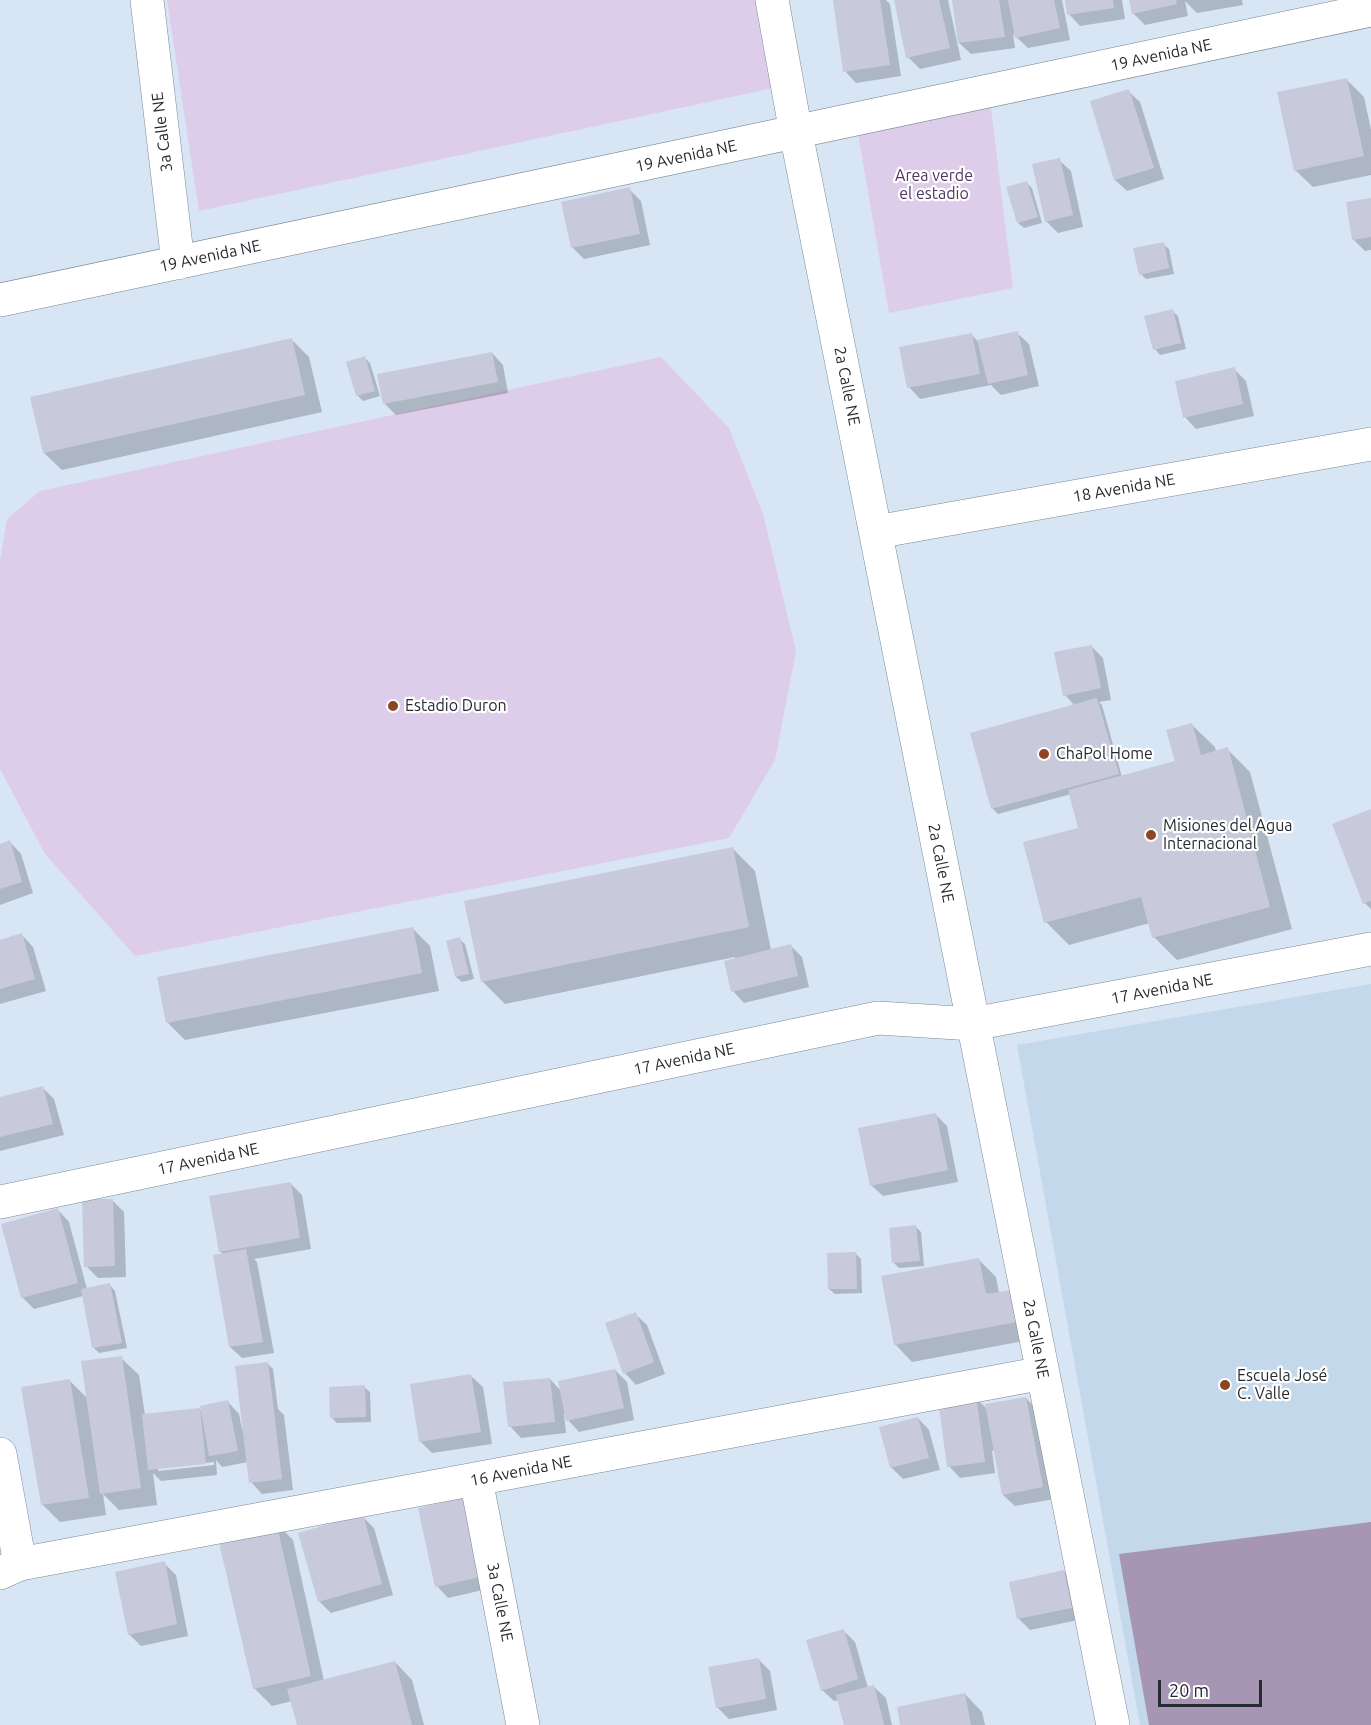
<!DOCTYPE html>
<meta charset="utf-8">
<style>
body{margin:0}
#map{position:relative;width:1371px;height:1725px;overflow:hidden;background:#d7e5f4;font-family:Ubuntu,sans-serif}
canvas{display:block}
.scale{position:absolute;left:1158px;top:1680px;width:104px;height:27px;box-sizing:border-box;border:3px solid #262b31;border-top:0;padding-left:8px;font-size:18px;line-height:21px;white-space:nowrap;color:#262b31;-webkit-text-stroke:4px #fff;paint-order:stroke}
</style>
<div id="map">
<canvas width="1371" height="1725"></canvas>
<div class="scale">20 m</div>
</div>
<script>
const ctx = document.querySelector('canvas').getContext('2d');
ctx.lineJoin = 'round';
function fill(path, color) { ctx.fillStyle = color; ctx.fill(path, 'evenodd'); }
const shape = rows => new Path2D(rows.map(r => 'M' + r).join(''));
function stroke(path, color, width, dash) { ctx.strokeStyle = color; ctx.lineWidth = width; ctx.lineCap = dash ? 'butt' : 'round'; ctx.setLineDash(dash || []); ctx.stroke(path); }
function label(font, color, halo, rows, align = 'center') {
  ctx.font = font + ' Ubuntu,sans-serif'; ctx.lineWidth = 4.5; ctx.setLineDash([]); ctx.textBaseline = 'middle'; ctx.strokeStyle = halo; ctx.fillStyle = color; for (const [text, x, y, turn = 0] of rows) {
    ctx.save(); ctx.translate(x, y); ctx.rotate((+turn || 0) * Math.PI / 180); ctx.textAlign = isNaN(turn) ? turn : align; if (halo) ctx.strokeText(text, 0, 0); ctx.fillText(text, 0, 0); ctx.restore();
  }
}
const built = shape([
 [1371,984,1371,1725,1140,1725,1017,1045]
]);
const green = shape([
 [167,0,763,0,778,87,199,211],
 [990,101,1013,288,889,313,858,134],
 [661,357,729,428,763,514,796,651,775,760,729,838,135,956,45,854,0,769,0,561,7,519,40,491]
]);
const forest = shape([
 [1371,1522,1371,1725,1149,1725,1119,1554]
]);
const shadow = shape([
 [834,0,886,0,890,4,901,76,856,83,845,71],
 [896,0,948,0,961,60,920,69,908,57],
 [953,0,1062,0,1070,40,1028,48,1013,34,1015,48,971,54,958,42],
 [1067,0,1122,0,1125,19,1080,26,1069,14],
 [1130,0,1242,0,1243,5,1197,13,1185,1,1188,16,1145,25,1133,13],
 [1347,80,1364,97,1371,130,1371,175,1313,187,1295,170],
 [1128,91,1140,102,1164,179,1127,191,1115,180],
 [1059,160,1071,171,1083,227,1058,233,1046,221],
 [1027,183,1032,188,1042,223,1024,228,1018,223],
 [629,189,641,201,650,245,584,259,572,247],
 [1371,199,1371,250,1365,251,1354,240],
 [1163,244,1169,249,1174,274,1146,279,1141,274],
 [1172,311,1178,316,1186,349,1160,355,1155,349],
 [1017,333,1029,344,1039,386,1001,395,991,385,920,399,909,387,971,334,978,342],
 [292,340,309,357,322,412,62,470,44,453],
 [492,353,503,365,508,393,396,415,384,403],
 [365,358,370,363,380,396,363,401,358,396,348,363],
 [1234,369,1246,381,1254,416,1196,429,1185,417],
 [1091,646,1103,658,1111,700,1099,702,1102,705,1122,777,1176,762,1192,725,1215,747,1216,752,1227,749,1250,772,1292,929,1177,960,1154,937,1150,923,1069,945,1046,922,1080,829,1071,794,998,814,992,808,1075,706,1065,695],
 [1371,811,1371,909,1365,903],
 [10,842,21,854,33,893,0,905,0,846],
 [732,848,755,871,771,950,790,945,802,957,809,987,744,1003,733,991,735,957,505,1004,482,981],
 [413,929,430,946,439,991,185,1040,167,1022],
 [22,935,33,947,46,991,0,1004,0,941],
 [459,939,465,944,474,979,462,982,456,977],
 [43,1088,54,1099,64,1135,0,1151,0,1098],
 [935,1114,947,1126,958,1182,883,1196,871,1185],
 [290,1183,302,1195,311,1249,254,1259,257,1262,274,1353,242,1358,230,1347,224,1255,220,1251],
 [112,1200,124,1212,126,1277,98,1278,86,1266],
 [58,1210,69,1222,87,1289,110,1285,115,1291,127,1348,99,1353,94,1348,83,1296,34,1309,22,1297],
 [915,1226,921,1232,924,1266,899,1268,894,1263],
 [856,1254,861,1259,862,1293,835,1294,829,1289],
 [979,1260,996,1277,999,1293,1034,1339,912,1362,895,1344],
 [635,1314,647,1325,665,1374,636,1385,625,1373],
 [121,1358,139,1375,145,1415,202,1410,228,1402,239,1414,242,1429,244,1428,267,1363,273,1369,278,1409,284,1415,293,1490,262,1494,251,1482,248,1462,222,1467,216,1460,217,1475,161,1481,153,1473,157,1505,119,1510,103,1494,106,1515,60,1522,42,1504,69,1380,88,1399],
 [214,1462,214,1465,158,1471,158,1468],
 [615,1370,627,1382,634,1420,579,1432,568,1420,566,1413,564,1413,566,1433,521,1438,510,1426,550,1379,561,1391],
 [471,1376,483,1387,492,1444,432,1453,420,1441],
 [364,1387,370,1392,371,1422,337,1423,332,1418],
 [975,1397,987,1409,1026,1398,1037,1410,1054,1499,1015,1506,1003,1495,995,1450,992,1451,995,1473,960,1478,949,1466],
 [918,1418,929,1430,940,1470,903,1479,891,1467],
 [467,1499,496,1587,448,1598,437,1586],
 [362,1516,374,1528,393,1595,331,1613,319,1601],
 [275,1522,293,1540,324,1681,395,1662,412,1680,424,1725,298,1725,292,1701,272,1706,254,1688],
 [164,1563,176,1575,188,1636,141,1646,129,1634],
 [1064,1571,1075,1583,1083,1619,1030,1630,1018,1618],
 [843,1630,855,1642,868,1688,874,1687,886,1698,892,1725,846,1725,839,1700,834,1701,822,1690],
 [758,1659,770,1671,777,1710,729,1719,717,1707],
 [965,1694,982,1712,985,1725,902,1725]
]);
const building = shape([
 [833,0,880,0,890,65,843,72],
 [894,0,939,0,950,48,906,58],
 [952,0,999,0,1005,37,958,43],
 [1008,0,1054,0,1060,28,1015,38],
 [1065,0,1113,0,1114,8,1067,15],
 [1129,0,1176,0,1177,4,1132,14],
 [1347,78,1364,156,1294,171,1277,92],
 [1129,89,1154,168,1114,180,1090,101],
 [1060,158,1073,215,1045,222,1032,164],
 [1027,181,1038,217,1017,223,1006,187],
 [630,187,640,234,571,248,561,202],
 [1371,198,1371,237,1352,240,1346,202],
 [1164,242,1169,268,1139,275,1133,248],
 [1173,309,1181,343,1153,350,1144,316],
 [1018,331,1028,375,988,384,977,340],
 [972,333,980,374,907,388,899,347],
 [292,338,305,395,43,453,30,397],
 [492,352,498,382,383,404,377,374],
 [365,356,375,391,356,396,346,362],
 [1235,367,1243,404,1183,418,1175,381],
 [1092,645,1101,688,1063,696,1054,652],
 [1097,698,1119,774,991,809,970,733],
 [1192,723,1201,755,1228,747,1270,907,1152,938,1141,897,1044,923,1023,842,1078,828,1068,790,1175,761,1166,730],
 [1371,809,1371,901,1363,904,1332,824],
 [10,840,22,882,0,889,0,844],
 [733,847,749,927,481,982,464,901],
 [413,927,422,973,166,1023,157,977],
 [22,933,35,979,0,989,0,940],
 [460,937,469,974,455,977,446,941],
 [791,944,798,976,731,992,724,961],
 [43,1086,53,1124,0,1137,0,1097],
 [936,1113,948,1170,870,1186,858,1128],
 [291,1182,300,1238,219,1252,209,1196],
 [82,1199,113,1199,115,1266,84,1267],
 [58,1208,78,1283,21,1298,1,1224],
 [916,1225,920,1261,892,1263,889,1228],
 [246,1249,263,1342,229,1347,213,1255],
 [856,1252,857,1289,828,1289,827,1253],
 [979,1258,986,1294,1011,1290,1017,1322,894,1345,881,1276],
 [110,1283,122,1343,92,1348,81,1289],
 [636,1312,654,1362,623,1374,605,1323],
 [122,1356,141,1488,100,1494,81,1361],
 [268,1362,282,1479,249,1483,235,1366],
 [615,1369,624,1408,566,1421,558,1381],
 [471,1374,481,1432,419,1442,410,1384],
 [550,1378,555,1422,508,1427,503,1382],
 [70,1379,89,1498,41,1505,21,1387],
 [365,1385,366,1417,330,1418,329,1387],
 [976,1395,985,1462,947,1467,938,1400],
 [1026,1397,1043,1487,1002,1495,985,1404],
 [228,1400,238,1451,209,1456,200,1406],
 [200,1408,206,1464,148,1470,142,1414],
 [918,1417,929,1458,890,1468,879,1427],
 [467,1497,485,1576,435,1587,418,1508],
 [363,1514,382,1584,318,1602,298,1533],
 [276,1521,311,1676,253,1689,217,1534],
 [165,1561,177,1624,128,1635,115,1572],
 [1064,1570,1072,1608,1017,1619,1009,1582],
 [844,1629,858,1679,821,1691,806,1640],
 [759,1658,766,1699,716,1708,708,1667],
 [395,1661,412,1725,297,1725,287,1689],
 [874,1685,884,1725,844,1725,836,1695],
 [965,1693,971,1725,900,1725,897,1707]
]);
const minor = shape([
 [147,0,178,263],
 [772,0,796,133,1113,1725],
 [0,300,1371,10],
 [876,532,1371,444],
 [0,1202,878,1018,973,1024,1371,949],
 [0,1454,20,1564],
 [476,1479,523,1725],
 [0,1573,20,1564,1043,1373]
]);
const markers = [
 [393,706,6,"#8d4526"],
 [1044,754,6,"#8d4526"],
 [1151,835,6,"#8d4526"],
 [1225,1385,6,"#8d4526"]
];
const streetNames = [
 ["19 Avenida NE",1161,55,-12],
 ["3a Calle NE",162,132,-97],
 ["19 Avenida NE",686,156,-12],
 ["19 Avenida NE",210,256,-12],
 ["2a Calle NE",847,386,79],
 ["18 Avenida NE",1124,488,-10],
 ["2a Calle NE",941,863,79],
 ["17 Avenida NE",1162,989,-11],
 ["17 Avenida NE",684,1059,-12],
 ["17 Avenida NE",208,1159,-12],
 ["2a Calle NE",1036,1339,79],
 ["16 Avenida NE",521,1471,-11],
 ["3a Calle NE",500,1602,79]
];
const parkNames = [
 ["Area verde",934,176],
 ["el estadio",934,194]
];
const poiNames = [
 ["Estadio Duron",405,706],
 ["ChaPol Home",1056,754],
 ["Misiones del Agua",1163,826],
 ["Internacional",1163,844],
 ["Escuela José",1237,1376],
 ["C. Valle",1237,1394]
];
fill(built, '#c4d8eb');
fill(green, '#decdea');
fill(forest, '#a795b4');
fill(shadow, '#0003');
fill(building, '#c8cadc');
stroke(minor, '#7c8996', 34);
stroke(minor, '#fff', 33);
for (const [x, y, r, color] of markers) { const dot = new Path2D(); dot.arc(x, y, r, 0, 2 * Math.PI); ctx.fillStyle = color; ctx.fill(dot); stroke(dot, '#fff', 2); }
label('16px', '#262b31', '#fff', streetNames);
label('16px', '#513762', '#fff', parkNames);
label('16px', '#262b31', '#fff', poiNames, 'left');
</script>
